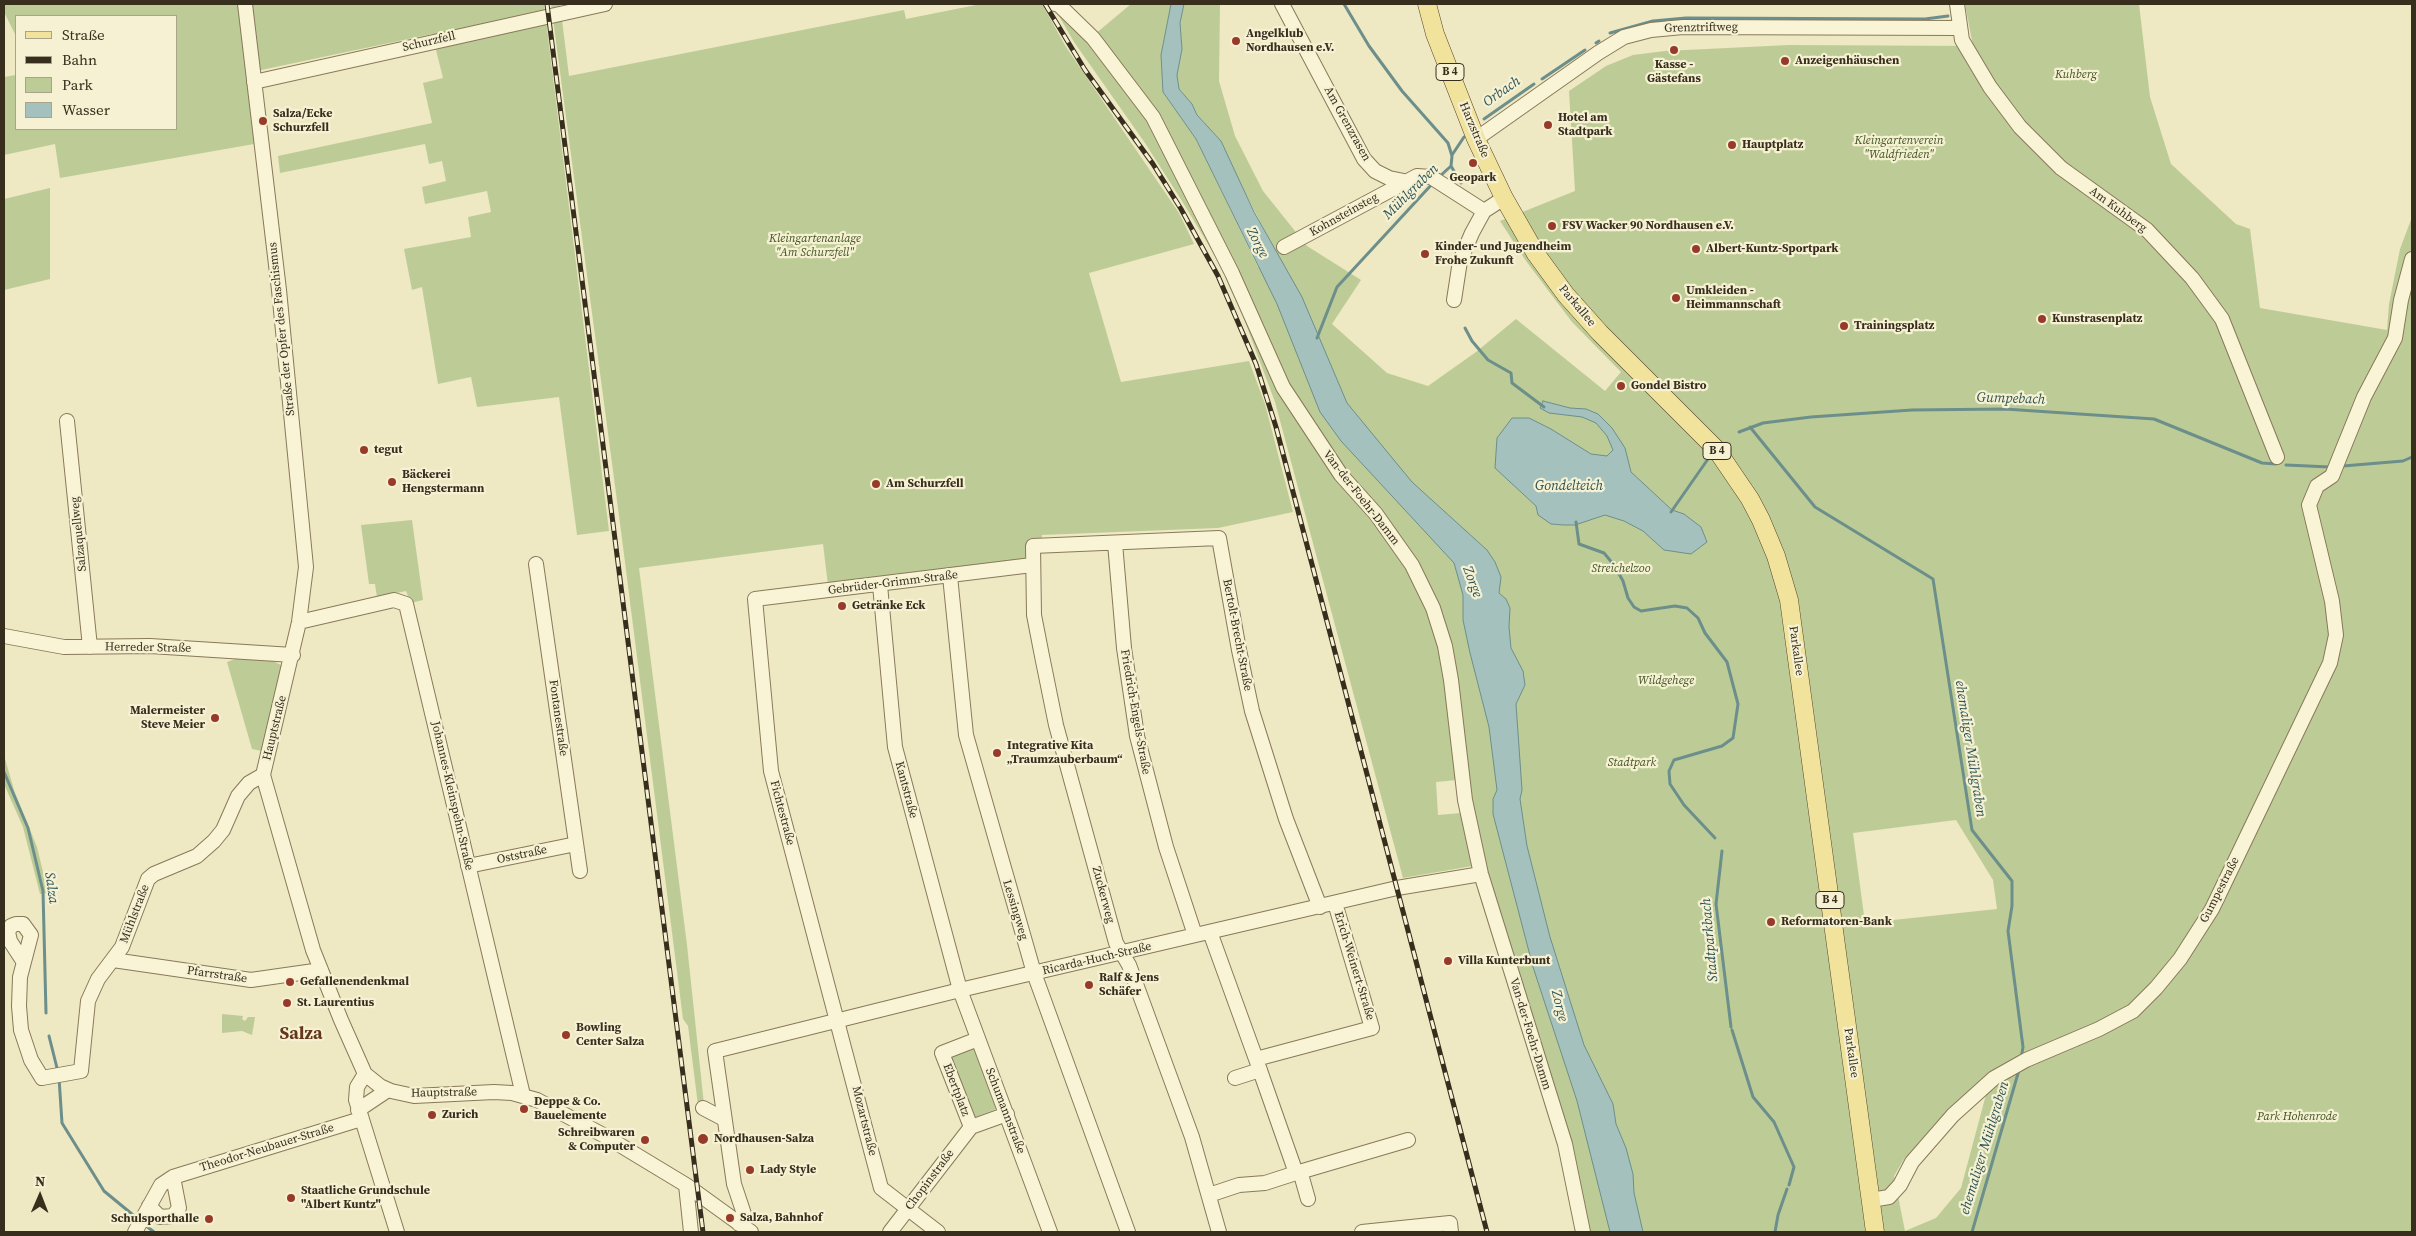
<!DOCTYPE html>
<meta charset="utf-8">
<style>
body{margin:0}
#map{position:relative;width:2416px;height:1236px;overflow:hidden;background:#eee8c3;font-family:"Source Serif 4",serif}
canvas{display:block}
.frame{position:absolute;inset:0;border:5px solid #382e1e;pointer-events:none}
.legend{position:absolute;left:15px;top:15px;width:162px;height:115px;box-sizing:border-box;background:#f5f1d2;border:1px solid #a9a38a;margin:0;padding:6px 9px;list-style:none;font-size:15px;color:#382e1e}
.legend li{display:flex;align-items:center;gap:10px;height:25px}
.legend b{width:25px;border:1px solid #a9a38a}
.north{position:absolute;left:15px;top:1171px;width:50px;height:50px;-webkit-text-stroke:4px #f5f1d2;paint-order:stroke;rotate:1deg;font-size:14px;font-weight:700;line-height:20px;text-align:center;color:#382e1e}
.north::after{content:'';display:block;margin:auto;width:18px;height:22px;background:#382e1e;clip-path:polygon(50% 0,100% 100%,50% 72%,0 100%)}
</style>
<div id="map">
<canvas width="2416" height="1236"></canvas>
<div class="frame"></div>
<ul class="legend">
<li><b style="height:6px;background:#f1e39b"></b>Straße</li>
<li><b style="height:6px;background:#382e1e"></b>Bahn</li>
<li><b style="height:14px;background:#bdcc97"></b>Park</li>
<li><b style="height:14px;background:#a5c1bd"></b>Wasser</li>
</ul>
<div class="north">N</div>
</div>
<script>
const ctx = document.querySelector('canvas').getContext('2d');
ctx.lineJoin = 'round';
function fill(path, color) { ctx.fillStyle = color; ctx.fill(path, 'evenodd'); }
const shape = rows => new Path2D(rows.map(r => 'M' + r).join(''));
function stroke(path, color, width, dash) { ctx.strokeStyle = color; ctx.lineWidth = width; ctx.lineCap = dash ? 'butt' : 'round'; ctx.setLineDash(dash || []); ctx.stroke(path); }
function label(font, color, halo, rows, align = 'center') {
  ctx.font = font + ' "Source Serif 4",serif'; ctx.lineWidth = 4.5; ctx.setLineDash([]); ctx.textBaseline = 'middle'; ctx.strokeStyle = halo; ctx.fillStyle = color; for (const [text, x, y, turn = 0] of rows) {
    ctx.save(); ctx.translate(x, y); ctx.rotate((+turn || 0) * Math.PI / 180); ctx.textAlign = isNaN(turn) ? turn : align; if (halo) ctx.strokeText(text, 0, 0); ctx.fillText(text, 0, 0); ctx.restore();
  }
}
const green = shape([
 [4,4,544,4,609,531,577,535,559,397,477,407,471,377,438,384,422,287,412,290,404,249,471,237,468,217,491,212,487,191,425,204,422,187,446,181,442,161,429,164,425,144,280,173,278,156,432,123,423,83,443,78,432,34,247,73,254,144,60,178,55,144,4,155,4,77,16,75,16,129,176,129,176,16,16,16,16,36,4,12],
 [551,4,560,4,569,76,904,10,906,19,981,4,1042,4,1066,47,1179,213,1194,244,1089,273,1121,382,1249,361,1265,404,1293,512,1218,528,1042,535,1041,556,828,585,823,544,639,568,687,945,705,1114,699,1113,688,1026,683,1019,621,531],
 [1052,4,1069,4,1094,35,1131,4,1171,4,1161,55,1163,92,1196,139,1258,267,1279,258,1231,166,1221,141,1197,115,1192,104,1179,89,1177,75,1182,49,1180,23,1184,4,1220,4,1219,81,1235,136,1263,191,1307,246,1361,280,1332,324,1387,373,1428,386,1476,352,1516,319,1605,391,1621,372,1572,322,1526,261,1500,221,1575,191,1569,91,1606,66,1633,55,1665,51,1789,45,1973,46,1965,4,2139,4,2150,97,2171,164,2236,224,2250,229,2260,308,2387,330,2389,304,2400,249,2412,217,2412,1232,1590,1232,1571,1139,1484,864,1403,878,1275,402,1229,279,1182,201,1145,143,1074,42],
 [1457,780,1461,813,1438,815,1436,782],
 [1956,820,1993,880,1997,909,1865,923,1853,833],
 [1991,1076,1961,1188,1936,1218,1905,1231,1894,1176,1904,1159,1947,1111],
 [50,188,50,279,4,290,4,199],
 [412,520,423,600,411,603,406,591,377,597,375,584,369,584,361,525],
 [238,658,271,660,283,666,262,751,252,749,227,662],
 [4,755,14,790,37,847,48,893,40,894,23,827,4,784],
 [222,1014,243,1016,242,1019,245,1021,248,1017,255,1017,252,1035,242,1031,222,1033],
 [973,1046,996,1109,973,1118,949,1056]
]);
const water = shape([
 [1171,4,1184,4,1180,23,1182,49,1177,75,1179,89,1192,104,1197,115,1221,141,1254,212,1302,297,1347,403,1412,482,1487,550,1495,562,1501,577,1499,593,1506,599,1510,608,1509,627,1511,648,1523,671,1525,685,1516,704,1522,790,1520,799,1527,846,1550,937,1584,1045,1613,1104,1616,1124,1626,1148,1633,1174,1634,1193,1643,1232,1610,1232,1577,1101,1533,967,1493,814,1493,799,1497,790,1489,727,1470,653,1463,620,1463,595,1454,563,1341,441,1320,412,1277,304,1196,139,1163,92,1161,55,1171,4],
 [1543,401,1570,408,1586,409,1598,414,1612,428,1625,448,1631,472,1672,510,1684,514,1701,527,1707,542,1691,554,1664,550,1643,531,1624,521,1605,515,1575,525,1564,525,1551,524,1538,515,1536,506,1495,468,1497,438,1512,418,1529,418,1551,429,1591,454,1607,456,1613,450,1607,436,1596,423,1582,417,1549,413,1540,408,1543,401]
]);
const stream = shape([
 [1344,4,1369,46,1402,91,1448,143,1452,156,1451,166,1439,177],
 [1610,33,1653,21,1686,18,1925,19,1948,16],
 [1596,43,1599,41],
 [1542,79,1585,50],
 [1484,119,1534,84],
 [1452,155,1464,137],
 [1451,166,1461,183],
 [1465,328,1472,341,1488,360,1511,373,1512,383,1544,407],
 [1317,338,1337,287,1433,183],
 [1750,427,1815,507,1933,579,1972,830,2012,881,2012,906,2008,931,2023,1047,2021,1059],
 [1739,432,1763,423,1811,417,1912,410,2005,409,2154,419,2262,463,2276,464],
 [2286,465,2330,467],
 [2343,466,2403,461,2412,457],
 [1671,512,1708,459],
 [1576,522,1579,544,1604,553,1614,565,1623,581,1628,598,1634,607,1641,611,1675,606,1687,608,1698,618,1705,633,1727,662,1738,704,1733,738,1722,746,1674,760,1669,771,1670,784,1684,805,1715,838],
 [4,772,28,828,43,891,46,1013],
 [1722,851,1716,904,1731,1027],
 [1732,1030,1753,1097,1774,1122,1794,1167,1789,1185],
 [49,1036,58,1072],
 [59,1078,62,1123,104,1191,138,1219],
 [145,1225,154,1232],
 [1775,1232,1778,1215,1787,1189],
 [1972,1232,2019,1070]
]);
const minor = shape([
 [245,4,279,290,306,567,299,622,263,775,313,950,341,1020,365,1074,380,1086,391,1091,414,1096,494,1092,512,1093,537,1100,605,1136,686,1185,751,1232],
 [1055,4,1059,5,1093,38,1153,117,1232,273,1283,387,1341,475,1376,514,1412,565,1433,608,1445,646,1451,680,1465,800,1481,874,1565,1144,1583,1232],
 [1282,4,1364,159,1375,171,1389,178,1404,181],
 [1957,4,1962,40,1990,87,2020,127,2061,168,2147,230,2192,278,2222,319,2277,457],
 [254,82,605,4],
 [1476,139,1598,53,1624,37,1651,30,1683,27,1959,28],
 [1284,247,1417,176,1431,177,1484,211],
 [1454,300,1460,261,1472,233,1484,211,1504,198],
 [67,421,90,647],
 [1115,543,1124,648,1137,736,1166,847,1195,935],
 [536,564,580,871],
 [950,576,966,735,1034,973,1128,1232],
 [880,585,895,747,960,990,1050,1232],
 [299,622,394,600,406,604,523,1095],
 [4,636,64,647,150,646,293,655],
 [468,866,576,844],
 [1210,932,1256,1059,1372,1028,1335,903],
 [113,960,251,980,321,970],
 [23,961,10,941,8,932,11,926,16,924,23,924,31,935,20,977,19,1006,21,1030,31,1060,42,1078,81,1071,88,1001,98,979,122,947,148,879,154,874,197,856,214,841,223,830,238,796,249,783,263,775],
 [978,1039,942,1053,971,1127,1007,1114],
 [1256,1059,1296,1173,1408,1140],
 [365,1074,357,1087,356,1100,397,1232],
 [1235,1078,1260,1070],
 [703,1108,724,1119],
 [358,1110,388,1090],
 [1300,1171,1308,1199],
 [686,1185,691,1232],
 [1209,1195,1239,1185,1265,1183,1296,1173],
 [1871,1200,1889,1197,1900,1185,1912,1162,1953,1115,1994,1078,2026,1060,2099,1029,2133,1011,2156,988,2180,959,2212,909,2330,663,2336,635,2332,601,2309,505,2317,486,2332,476,2364,397,2395,338,2401,300,2412,259],
 [149,1206,160,1217,173,1216,179,1208,173,1177],
 [739,1224,744,1214,734,1184,715,1051,960,990,1397,888,1481,874],
 [135,1232,161,1185,173,1177,361,1119],
 [890,1232,971,1127],
 [938,1232,881,1188,771,771,755,599,1032,565],
 [1219,1232,1192,1137,1129,965,1116,943,1056,725,1042,656,1034,615,1033,546,1219,538,1239,650,1252,711,1286,819,1320,907],
 [1362,1232,1450,1223,1451,1232]
]);
const major = shape([
 [1427,4,1435,34,1476,139,1504,198,1536,254,1566,295,1600,333,1716,449,1750,499,1761,520,1776,556,1789,600,1875,1232]
]);
const rail = shape([
 [547,4,703,1232],
 [1045,4,1085,70,1153,164,1181,209,1218,276,1256,364,1276,427,1487,1232]
]);
const markers = [
 [1236,41,5,"#973a2a"],
 [1674,50,5,"#973a2a"],
 [1785,61,5,"#973a2a"],
 [263,121,5,"#973a2a"],
 [1548,125,5,"#973a2a"],
 [1732,145,5,"#973a2a"],
 [1473,163,5,"#973a2a"],
 [1552,226,5,"#973a2a"],
 [1696,249,5,"#973a2a"],
 [1425,254,5,"#973a2a"],
 [1676,298,5,"#973a2a"],
 [2042,319,5,"#973a2a"],
 [1844,326,5,"#973a2a"],
 [1621,386,5,"#973a2a"],
 [364,450,5,"#973a2a"],
 [392,482,5,"#973a2a"],
 [876,484,5,"#973a2a"],
 [842,606,5,"#973a2a"],
 [215,718,5,"#973a2a"],
 [997,753,5,"#973a2a"],
 [1771,922,5,"#973a2a"],
 [1448,961,5,"#973a2a"],
 [290,982,5,"#973a2a"],
 [1089,985,5,"#973a2a"],
 [287,1003,5,"#973a2a"],
 [566,1035,5,"#973a2a"],
 [524,1109,5,"#973a2a"],
 [432,1115,5,"#973a2a"],
 [703,1139,6,"#973a2a"],
 [645,1140,5,"#973a2a"],
 [750,1170,5,"#973a2a"],
 [291,1198,5,"#973a2a"],
 [730,1218,5,"#973a2a"],
 [209,1219,5,"#973a2a"]
];
const shields = [
 [1450,72,28],
 [1717,451,28],
 [1830,900,28]
];
const shieldNames = [
 ["B 4",1450,72],
 ["B 4",1717,451],
 ["B 4",1830,900]
];
const streetNames = [
 ["Grenztriftweg",1701,28,-1],
 ["Schurzfell",429,42,-13],
 ["Am Grenzrasen",1347,124,61],
 ["Harzstraße",1474,130,67],
 ["Am Kuhberg",2118,210,36],
 ["Kohnsteinsteg",1344,215,-29],
 ["Parkallee",1577,306,50],
 ["Straße der Opfer des Faschismus",282,329,-96],
 ["Van-der-Foehr-Damm",1361,498,52],
 ["Salzaquellweg",79,534,-96],
 ["Gebrüder-Grimm-Straße",893,583,-7],
 ["Bertolt-Brecht-Straße",1237,635,79],
 ["Herreder Straße",148,648,1],
 ["Parkallee",1796,651,82],
 ["Friedrich-Engels-Straße",1135,712,80],
 ["Fontanestraße",558,718,82],
 ["Hauptstraße",275,728,-76],
 ["Kantstraße",906,790,75],
 ["Johannes-Kleinspehn-Straße",452,796,77],
 ["Fichtestraße",782,813,75],
 ["Oststraße",522,855,-12],
 ["Gumpestraße",2220,890,-63],
 ["Zuckerweg",1103,895,75],
 ["Lessingweg",1015,910,73],
 ["Mühlstraße",135,914,-69],
 ["Ricarda-Huch-Straße",1097,959,-13],
 ["Erich-Weinert-Straße",1354,966,73],
 ["Pfarrstraße",217,975,8],
 ["Van-der-Foehr-Damm",1530,1034,73],
 ["Parkallee",1851,1053,82],
 ["Ebertplatz",956,1090,69],
 ["Hauptstraße",444,1093,-1],
 ["Schumannstraße",1005,1111,69],
 ["Mozartstraße",864,1121,76],
 ["Theodor-Neubauer-Straße",267,1148,-17],
 ["Chopinstraße",930,1180,-53]
];
const poiNames = [
 ["Angelklub",1246,34],
 ["Nordhausen e.V.",1246,48],
 ["Anzeigenhäuschen",1795,61],
 ["Kasse -",1674,65,"center"],
 ["Gästefans",1674,79,"center"],
 ["Salza/Ecke",273,114],
 ["Schurzfell",273,128],
 ["Hotel am",1558,118],
 ["Stadtpark",1558,132],
 ["Hauptplatz",1742,145],
 ["Geopark",1473,178,"center"],
 ["FSV Wacker 90 Nordhausen e.V.",1562,226],
 ["Kinder- und Jugendheim",1435,247],
 ["Frohe Zukunft",1435,261],
 ["Albert-Kuntz-Sportpark",1706,249],
 ["Umkleiden -",1686,291],
 ["Heimmannschaft",1686,305],
 ["Kunstrasenplatz",2052,319],
 ["Trainingsplatz",1854,326],
 ["Gondel Bistro",1631,386],
 ["tegut",374,450],
 ["Bäckerei",402,475],
 ["Hengstermann",402,489],
 ["Am Schurzfell",886,484],
 ["Getränke Eck",852,606],
 ["Malermeister",205,711,"right"],
 ["Steve Meier",205,725,"right"],
 ["Integrative Kita",1007,746],
 ["„Traumzauberbaum“",1007,760],
 ["Reformatoren-Bank",1781,922],
 ["Villa Kunterbunt",1458,961],
 ["Ralf & Jens",1099,978],
 ["Schäfer",1099,992],
 ["Gefallenendenkmal",300,982],
 ["St. Laurentius",297,1003],
 ["Bowling",576,1028],
 ["Center Salza",576,1042],
 ["Deppe & Co.",534,1102],
 ["Bauelemente",534,1116],
 ["Zurich",442,1115],
 ["Schreibwaren",635,1133,"right"],
 ["& Computer",635,1147,"right"],
 ["Nordhausen-Salza",714,1139],
 ["Lady Style",760,1170],
 ["Staatliche Grundschule",301,1191],
 ["\"Albert Kuntz\"",301,1205],
 ["Salza, Bahnhof",740,1218],
 ["Schulsporthalle",199,1219,"right"]
];
const parkNames = [
 ["Kuhberg",2076,75],
 ["Kleingartenverein",1899,141],
 ["\"Waldfrieden\"",1899,155],
 ["Kleingartenanlage",815,239],
 ["\"Am Schurzfell\"",815,253],
 ["Streichelzoo",1621,569],
 ["Wildgehege",1666,681],
 ["Stadtpark",1632,763],
 ["Park Hohenrode",2297,1117]
];
const waterNames = [
 ["Orbach",1502,92,-35],
 ["Mühlgraben",1411,192,-45],
 ["Zorge",1257,243,63],
 ["Gumpebach",2011,399,2],
 ["Gondelteich",1569,486],
 ["Zorge",1472,582,69],
 ["ehemaliger Mühlgraben",1970,749,81],
 ["Salza",51,888,82],
 ["Stadtparkbach",1710,940,-95],
 ["Zorge",1559,1006,76],
 ["ehemaliger Mühlgraben",1985,1148,-73]
];
const districtNames = [
 ["Salza",301,1034]
];
fill(green, '#bdcc97');
fill(water, '#a5c1bd');
stroke(water, '#6c8f8b', 1);
stroke(stream, '#6c8f8b', 3);
stroke(minor, '#88795a', 16);
stroke(major, '#56472e', 19);
stroke(minor, '#f9f4d6', 14);
stroke(major, '#f1e39b', 18);
stroke(rail, '#382e1e', 5);
stroke(rail, '#f5f1d2', 3, [9]);
for (const [x, y, r, color] of markers) { const dot = new Path2D(); dot.arc(x, y, r, 0, 2 * Math.PI); ctx.fillStyle = color; ctx.fill(dot); stroke(dot, '#f5f1d2', 2); }
for (const [x, y, w] of shields) { const box = new Path2D(); box.roundRect(x - w / 2, y - 8.5, w, 17, 4); ctx.fillStyle = '#f5f1d2'; ctx.fill(box); stroke(box, '#382e1e', 1); }
label('bold 11px', '#382e1e', null, shieldNames);
label('12px', '#382e1e', '#f5f1d2', streetNames);
label('bold 12px', '#382e1e', '#f5f1d2', poiNames, 'left');
label('italic 12px', '#415424', '#f5f1d2', parkNames);
label('italic 14px', '#2d5457', '#f5f1d2', waterNames);
label('bold 18px', '#64371d', '#f5f1d2', districtNames);
</script>
